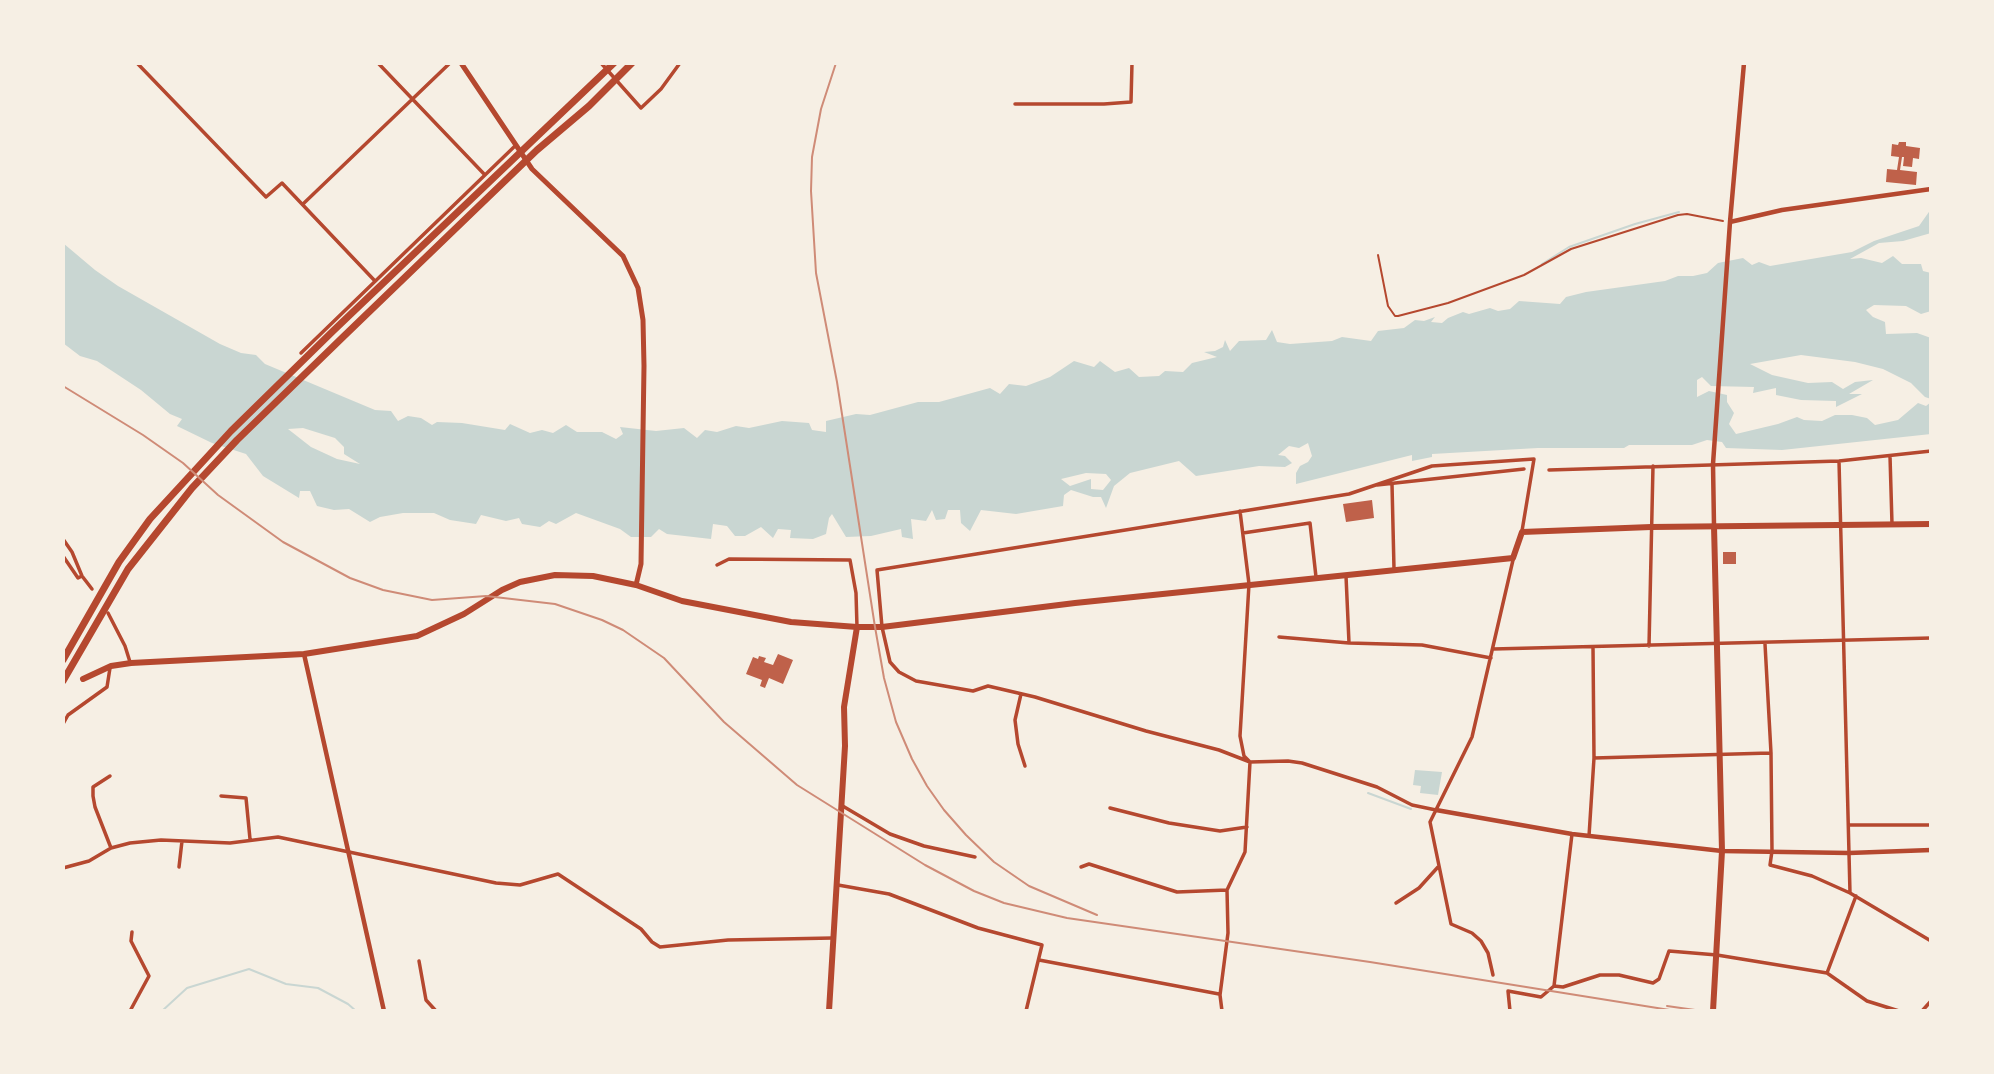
<!DOCTYPE html>
<style>
body{margin:0}
#map{position:relative;width:1994px;height:1074px;overflow:hidden;background:#f6efe4;font-family:Roboto,sans-serif}
canvas{display:block}
.frame{position:absolute;inset:0;border:65px solid #f6efe4;pointer-events:none}
</style>
<div id="map">
<canvas width="1994" height="1074"></canvas>
<div class="frame"></div>
</div>
<script>
const ctx = document.querySelector('canvas').getContext('2d');
ctx.lineJoin = 'round';
function fill(path, color) { ctx.fillStyle = color; ctx.fill(path, 'evenodd'); }
const shape = rows => new Path2D(rows.map(r => 'M' + r).join(''));
function stroke(path, color, width, dash) { ctx.strokeStyle = color; ctx.lineWidth = width; ctx.lineCap = dash ? 'butt' : 'round'; ctx.setLineDash(dash || []); ctx.stroke(path); }
const water = shape([
 [1931,209,1931,233,1903,241,1879,243,1850,259,1861,258,1882,263,1893,256,1902,264,1921,264,1923,271,1931,273,1931,311,1921,314,1906,306,1874,305,1866,310,1873,317,1885,322,1886,334,1917,333,1931,338,1931,399,1925,397,1911,383,1883,369,1855,362,1801,355,1750,364,1772,375,1808,383,1832,382,1843,389,1855,382,1873,380,1849,394,1862,394,1836,407,1836,401,1801,400,1776,395,1776,388,1753,393,1754,387,1711,386,1702,377,1697,380,1697,397,1709,391,1727,395,1727,402,1734,413,1729,424,1736,434,1778,424,1797,417,1804,420,1822,421,1835,415,1852,415,1867,418,1875,425,1898,420,1918,403,1926,406,1931,402,1931,434,1782,450,1726,448,1722,442,1707,440,1692,445,1629,445,1624,448,1538,448,1432,454,1432,457,1412,461,1412,455,1296,484,1296,473,1300,466,1308,462,1312,456,1308,443,1299,448,1289,446,1278,455,1285,456,1292,463,1285,467,1259,466,1196,476,1179,461,1130,473,1114,486,1106,508,1101,497,1093,497,1071,490,1064,495,1063,506,1016,514,981,510,970,531,961,523,960,510,948,510,945,519,936,520,932,510,926,521,911,519,913,539,902,537,901,529,871,536,846,537,832,514,829,518,826,534,813,539,790,538,791,530,778,529,773,538,761,527,745,536,735,536,727,526,713,524,711,539,667,534,659,529,651,537,631,537,620,529,576,513,556,524,549,521,540,527,522,524,519,518,506,521,481,515,476,524,450,520,434,513,403,513,380,517,370,522,349,509,334,510,317,506,310,491,300,491,299,498,263,476,246,454,212,443,177,426,182,419,170,414,141,390,97,361,80,356,63,343,63,243,95,270,118,286,220,344,241,353,256,355,265,364,375,410,391,411,398,421,408,416,421,418,432,425,437,422,462,423,505,430,510,424,530,433,542,430,553,433,566,425,577,432,602,432,616,439,623,434,620,427,656,431,684,428,697,438,705,430,717,432,736,426,749,428,782,421,809,423,812,430,826,432,826,421,856,414,870,415,918,402,939,402,990,388,1000,394,1009,384,1026,386,1050,377,1074,361,1094,367,1100,361,1115,372,1129,368,1139,377,1159,376,1165,371,1183,372,1192,363,1217,357,1204,352,1215,351,1223,347,1225,340,1230,351,1239,341,1266,340,1272,330,1277,342,1290,344,1332,341,1342,337,1371,341,1378,331,1404,328,1415,320,1424,321,1435,317,1431,322,1442,323,1448,318,1463,312,1469,314,1490,308,1498,311,1510,309,1519,301,1560,304,1566,297,1586,292,1665,281,1678,276,1693,276,1707,273,1718,263,1743,258,1752,265,1759,262,1770,266,1852,252,1874,241,1919,226],
 [303,428,335,438,344,447,344,454,360,464,337,459,311,447,288,429],
 [1086,473,1106,474,1111,480,1103,490,1091,489,1091,479,1070,486,1061,479],
 [1415,770,1442,772,1438,795,1420,793,1421,786,1413,785]
]);
const stream = shape([
 [1542,264,1569,247,1635,224,1679,212],
 [1368,793,1411,809],
 [162,1011,187,988,249,969,286,984,318,988,348,1004,356,1011]
]);
const building = shape([
 [1899,142,1906,142,1906,146,1920,148,1919,159,1913,158,1912,167,1903,166,1904,157,1902,157,1900,170,1917,172,1916,185,1886,182,1887,169,1897,170,1899,157,1891,156,1892,144,1898,145],
 [1372,500,1374,518,1346,522,1343,504],
 [1723,552,1736,552,1736,564,1723,564],
 [778,654,793,660,783,684,769,678,765,688,760,686,762,680,746,674,753,657,758,659,759,656,766,658,764,662,773,665]
]);
const path = shape([
 [1378,255,1388,306,1395,316,1398,316,1448,303,1524,275,1571,249,1678,215,1687,214,1723,221]
]);
const minor = shape([
 [137,63,266,197,282,183,375,281],
 [378,63,485,175],
 [601,63,641,108,661,89,680,63],
 [1015,104,1104,104,1131,102,1132,63],
 [303,204,450,63],
 [301,353,516,145],
 [1890,456,1892,524],
 [1839,461,1850,893],
 [1549,470,1839,461,1931,451],
 [1392,484,1394,569],
 [1377,485,1524,469],
 [1240,511,1249,584,1240,736,1244,756,1250,762,1288,761,1302,763,1377,787,1412,805,1436,810],
 [1243,533,1310,523,1316,577],
 [63,539,72,552,82,576,92,589],
 [63,556,78,578,82,576],
 [717,565,729,559,850,560,856,593,857,627],
 [1346,576,1349,643],
 [108,613,125,646,130,662],
 [1279,637,1349,643,1422,645,1491,658],
 [1765,644,1771,753,1772,851,1770,865,1812,876,1850,893,1931,941],
 [1649,646,1653,466],
 [1493,649,1931,638],
 [1021,694,1015,720,1018,744,1025,766],
 [63,724,68,715,107,687,110,668],
 [1594,758,1770,753],
 [110,776,93,787,93,796,95,807,111,848],
 [221,796,246,798,250,839],
 [841,805,890,834,924,846,975,857],
 [1110,808,1169,823,1220,831,1247,827],
 [1849,825,1931,825],
 [1589,836,1594,758,1593,647],
 [179,867,182,841],
 [1081,867,1089,864,1177,892,1227,890],
 [63,868,89,861,111,848,130,843,161,840,230,843,278,837,496,883,520,885,558,874,641,929,652,942,660,947,728,940,833,938],
 [838,885,889,894,978,928,1042,945,1026,1011],
 [1396,903,1419,888,1438,867],
 [1039,960,1219,994],
 [419,961,426,1000,436,1011],
 [1827,973,1856,896],
 [1493,975,1488,953,1481,941,1472,933,1451,924,1430,822,1472,737,1513,560],
 [1554,986,1563,987,1600,975,1619,975,1653,983,1659,979,1669,951,1717,955,1827,973,1867,1001,1899,1011],
 [130,1011,149,976,131,941,132,932],
 [1222,1011,1220,995,1228,933,1227,890,1245,852,1250,762,1219,750,1146,731,1035,697,988,686,973,691,916,681,899,672,890,662,882,627,877,570,1349,494,1432,466,1534,459,1522,531],
 [1510,1011,1508,991,1541,997,1554,986,1572,834],
 [1922,1011,1931,1001]
]);
const tertiary = shape([
 [1730,222,1782,210,1931,189],
 [1714,526,1713,464,1730,222,1744,63],
 [304,654,384,1011],
 [1436,810,1572,834,1722,851,1849,853,1931,850]
]);
const secondary = shape([
 [461,63,532,169,623,256,638,288,643,320,644,366,641,564,636,585]
]);
const primary = shape([
 [83,679,111,666,131,663,304,654,417,636,464,614,502,590,520,582,555,575,593,576,636,585,682,601,791,622,857,627],
 [1713,1011,1722,851,1714,526]
]);
const trunk = shape([
 [829,1011,845,746,844,707,857,627,882,627,1075,603,1513,558,1522,532,1651,527,1931,524]
]);
const motorway = shape([
 [63,660,119,562,150,519,185,481,231,431,333,331,614,63],
 [63,681,128,569,192,488,237,440,343,337,537,150,589,106,632,63]
]);
const rail = shape([
 [836,63,821,109,812,157,811,191,816,273,837,382,875,627,884,678,896,722,912,759,927,786,944,810,966,835,994,862,1029,886,1097,915],
 [63,386,143,435,183,463,218,495,283,542,350,578,383,590,432,600,486,596,555,604,602,620,623,630,664,658,724,722,797,785,925,865,974,891,1004,903,1067,918,1370,962,1676,1011],
 [1667,1006,1702,1011]
]);
fill(water, '#c9d6d2');
stroke(stream, '#c9d6d2', 2);
fill(building, '#bf614a');
stroke(path, '#b5482f', 2);
stroke(minor, '#b5482f', 3.5);
stroke(tertiary, '#b5482f', 4.5);
stroke(secondary, '#b5482f', 5);
stroke(primary, '#b5482f', 6);
stroke(trunk, '#b5482f', 6);
stroke(motorway, '#b5482f', 7);
stroke(rail, '#cf8b77', 2);
</script>
